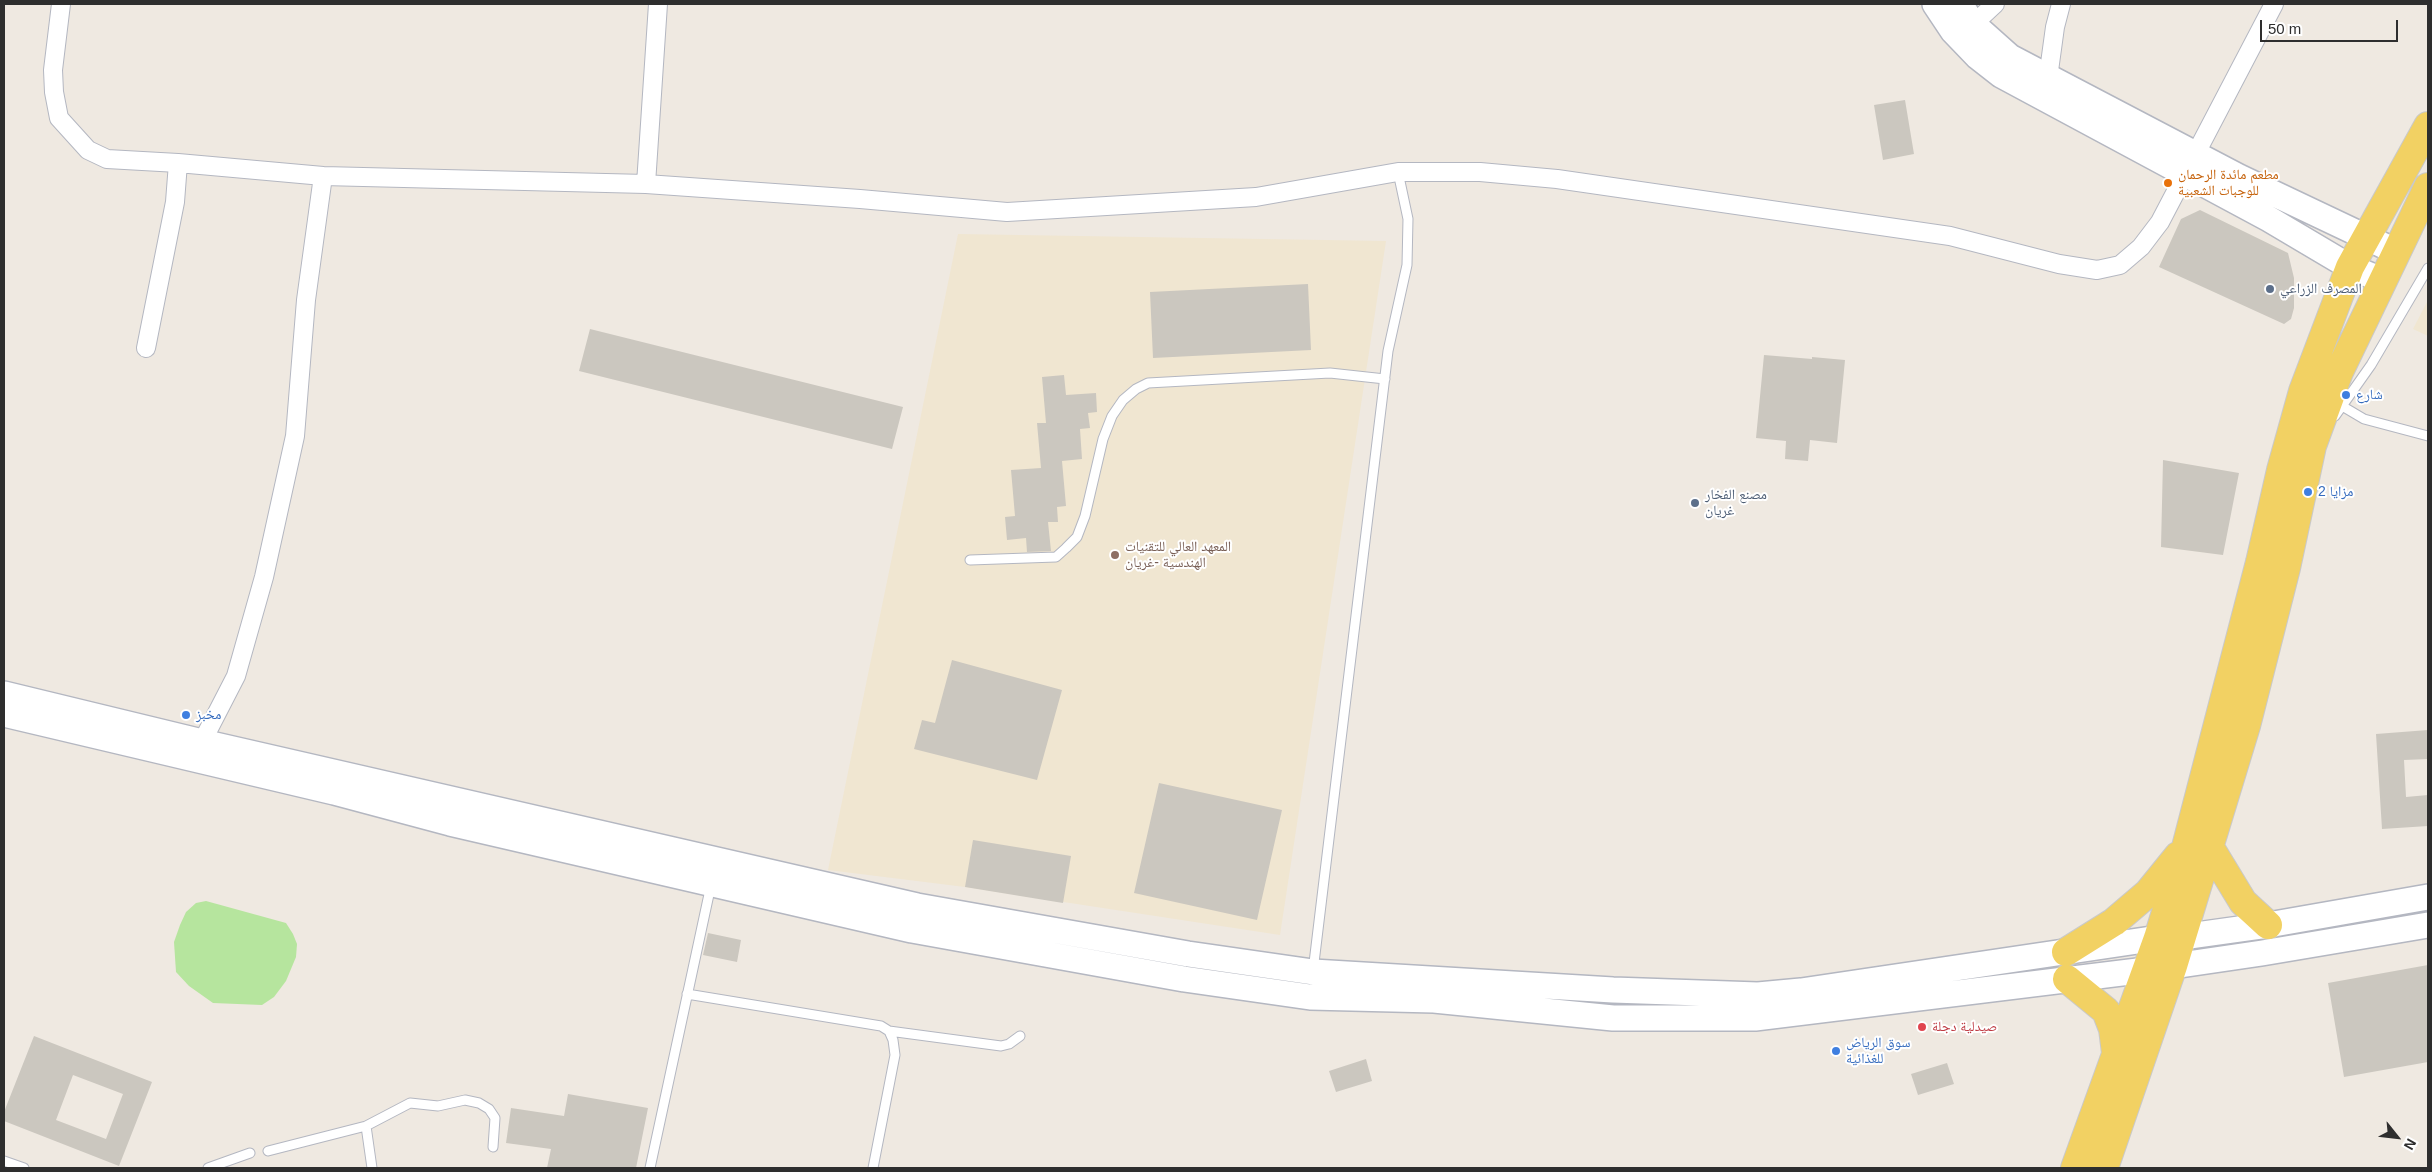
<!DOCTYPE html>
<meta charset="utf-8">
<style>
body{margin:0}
#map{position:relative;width:2432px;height:1172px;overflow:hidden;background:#efe9e1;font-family:Helvetica,sans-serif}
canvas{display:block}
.frame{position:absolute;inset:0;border:5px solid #2e2e2e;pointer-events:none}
.north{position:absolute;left:2372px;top:1112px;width:50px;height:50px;-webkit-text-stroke:4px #fff;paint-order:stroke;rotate:119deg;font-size:14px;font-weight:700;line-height:20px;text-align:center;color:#2e2e2e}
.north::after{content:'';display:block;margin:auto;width:18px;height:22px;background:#2e2e2e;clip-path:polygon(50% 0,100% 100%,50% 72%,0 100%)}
.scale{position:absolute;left:2260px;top:20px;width:138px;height:22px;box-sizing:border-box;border:2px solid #2e2e2e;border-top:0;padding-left:6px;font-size:15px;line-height:18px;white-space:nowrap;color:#2e2e2e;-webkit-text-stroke:4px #fff;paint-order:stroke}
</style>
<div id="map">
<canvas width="2432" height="1172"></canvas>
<div class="frame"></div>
<div class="north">N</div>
<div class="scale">50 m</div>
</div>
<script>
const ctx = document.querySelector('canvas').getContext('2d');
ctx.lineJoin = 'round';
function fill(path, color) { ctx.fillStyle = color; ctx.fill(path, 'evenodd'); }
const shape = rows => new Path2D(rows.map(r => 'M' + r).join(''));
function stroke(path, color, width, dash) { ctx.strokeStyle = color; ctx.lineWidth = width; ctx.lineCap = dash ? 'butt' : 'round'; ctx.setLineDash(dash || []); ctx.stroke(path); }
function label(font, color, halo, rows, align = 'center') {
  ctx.font = font + ' Helvetica,"Noto Naskh Arabic",sans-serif'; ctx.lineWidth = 4; ctx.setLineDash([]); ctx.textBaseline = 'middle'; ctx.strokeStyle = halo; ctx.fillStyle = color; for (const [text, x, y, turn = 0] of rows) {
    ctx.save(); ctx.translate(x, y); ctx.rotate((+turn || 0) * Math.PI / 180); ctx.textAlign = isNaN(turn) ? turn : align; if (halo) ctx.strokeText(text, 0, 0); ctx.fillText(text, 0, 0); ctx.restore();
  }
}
const education = shape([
 [958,234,1386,241,1280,935,965,887,828,870],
 [2428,300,2428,336,2413,329]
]);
const green = shape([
 [206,901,286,923,293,934,297,944,296,957,286,981,274,997,262,1005,213,1003,189,986,176,972,174,942,180,925,186,912,196,903]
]);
const building = shape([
 [1905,100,1914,154,1883,160,1874,105],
 [2200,210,2288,253,2294,278,2294,308,2291,319,2284,324,2159,267,2181,219],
 [1308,284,1311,350,1153,358,1150,292],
 [590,329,903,407,892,449,579,371],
 [1764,355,1812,359,1812,357,1845,360,1837,443,1810,440,1808,461,1785,459,1786,441,1756,438],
 [1064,375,1066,395,1096,393,1097,412,1088,413,1090,428,1080,429,1082,459,1062,461,1066,506,1057,507,1058,522,1048,522,1051,551,1027,552,1026,538,1007,540,1005,517,1015,516,1011,470,1041,468,1037,423,1046,423,1042,377],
 [2163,460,2239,473,2223,555,2161,547],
 [952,660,1062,690,1037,780,914,749,922,720,935,723],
 [2428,730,2428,759,2404,760,2406,797,2428,795,2428,826,2382,829,2376,734],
 [1159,783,1282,810,1257,920,1134,893],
 [973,840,1071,856,1063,903,965,887],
 [708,933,741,940,737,962,703,955],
 [2428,965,2428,1062,2344,1077,2328,983],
 [34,1036,152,1082,119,1166,4,1121,4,1112],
 [73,1075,123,1094,106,1139,56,1120],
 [1366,1059,1372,1081,1336,1092,1329,1071],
 [1947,1063,1954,1084,1918,1095,1911,1074],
 [568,1094,648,1108,636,1168,547,1168,551,1149,506,1143,511,1108,564,1116]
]);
const service = shape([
 [2342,406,2364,419,2428,436],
 [2335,416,2371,365,2428,268],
 [970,560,1056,557,1066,548,1077,537,1085,516,1103,439,1112,416,1123,400,1136,389,1148,383,1330,373,1385,379],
 [1313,971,1388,351,1407,265,1408,219,1398,172],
 [687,994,881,1026,889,1031,893,1040,895,1055,873,1168],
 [889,1031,1001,1046,1009,1044,1020,1036],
 [366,1126,372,1168],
 [268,1151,366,1126,410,1103,438,1106,465,1100,479,1103,489,1109,495,1118,493,1147],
 [4,1161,24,1168],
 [208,1168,250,1153],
 [650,1168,711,885]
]);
const minor = shape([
 [61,4,53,70,54,92,59,118,88,150,107,159,178,163],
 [1966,31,1995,4],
 [2048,78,2055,27,2061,4],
 [646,184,658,4],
 [146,348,175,202,178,163,323,176],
 [202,742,236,676,264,577,295,436,306,300,323,176,646,184,860,199,1007,212,1256,197,1398,172,1480,172,1557,179,1950,236,2059,264,2097,270,2120,265,2141,247,2160,222,2274,4]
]);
const secondary = shape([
 [1935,4,1953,31,1978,57,2001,75,2269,219,2350,267,2382,280],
 [1960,4,1973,24,2010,57,2239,177,2395,251],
 [4,694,202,742,917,906,1188,954,1313,972,1613,990,1758,995,1801,991,2158,938,2182,937,2268,925,2428,897],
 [4,714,334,792,450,823,912,930,1184,979,1310,997,1434,1000,1613,1018,1755,1018,2146,970,2262,953,2428,925]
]);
const primary = shape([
 [2209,846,2243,902,2268,925],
 [2066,952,2114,922,2148,893,2178,856],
 [2067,979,2106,1011,2113,1029,2116,1053],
 [2075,1168,2158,938,2186,847,2260,562,2281,470,2303,391,2350,267,2428,126],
 [2104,1168,2173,966,2246,726,2286,568,2312,446,2339,372,2428,187]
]);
const markers = [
 [2168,183,5,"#e8710a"],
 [2270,289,5,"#5c6f8a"],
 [2346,395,5,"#3f7fe0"],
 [2308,492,5,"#3f7fe0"],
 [1695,503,5,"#5c6f8a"],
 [1115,555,5,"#8d6e63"],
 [186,715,5,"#3f7fe0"],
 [1922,1027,5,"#e0444e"],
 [1836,1051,5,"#3f7fe0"]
];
const foodNames = [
 ["مطعم مائدة الرحمان",2178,175],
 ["للوجبات الشعبية",2178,191]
];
const serviceNames = [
 ["المصرف الزراعي",2280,289],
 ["مصنع الفخار",1705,495],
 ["غريان",1705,511]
];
const shopNames = [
 ["شارع",2356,395],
 ["مزايا 2",2318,492],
 ["مخبز",196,715],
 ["سوق الرياض",1846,1043],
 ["للغذائية",1846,1059]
];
const educationNames = [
 ["المعهد العالي للتقنيات",1125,547],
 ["الهندسية -غريان",1125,563]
];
const healthNames = [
 ["صيدلية دجلة",1932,1027]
];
fill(education, '#f0e6d1');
fill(green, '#b6e59e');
fill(building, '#cbc7bf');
stroke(service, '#b4b7c1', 11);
stroke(minor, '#b4b7c1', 20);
stroke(secondary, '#b4b7c1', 28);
stroke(primary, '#c9c9c9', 30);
stroke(service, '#fff', 9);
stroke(minor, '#fff', 18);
stroke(secondary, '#fff', 25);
stroke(primary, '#f2d163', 28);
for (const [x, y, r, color] of markers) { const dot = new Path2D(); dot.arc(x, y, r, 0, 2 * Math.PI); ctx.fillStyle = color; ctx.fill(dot); stroke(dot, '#fff', 2); }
label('14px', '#c56008', '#fff', foodNames, 'left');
label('14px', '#4e5e75', '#fff', serviceNames, 'left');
label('14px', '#366cbe', '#fff', shopNames, 'left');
label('14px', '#785e54', '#fff', educationNames, 'left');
label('14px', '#be3a42', '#fff', healthNames, 'left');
</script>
